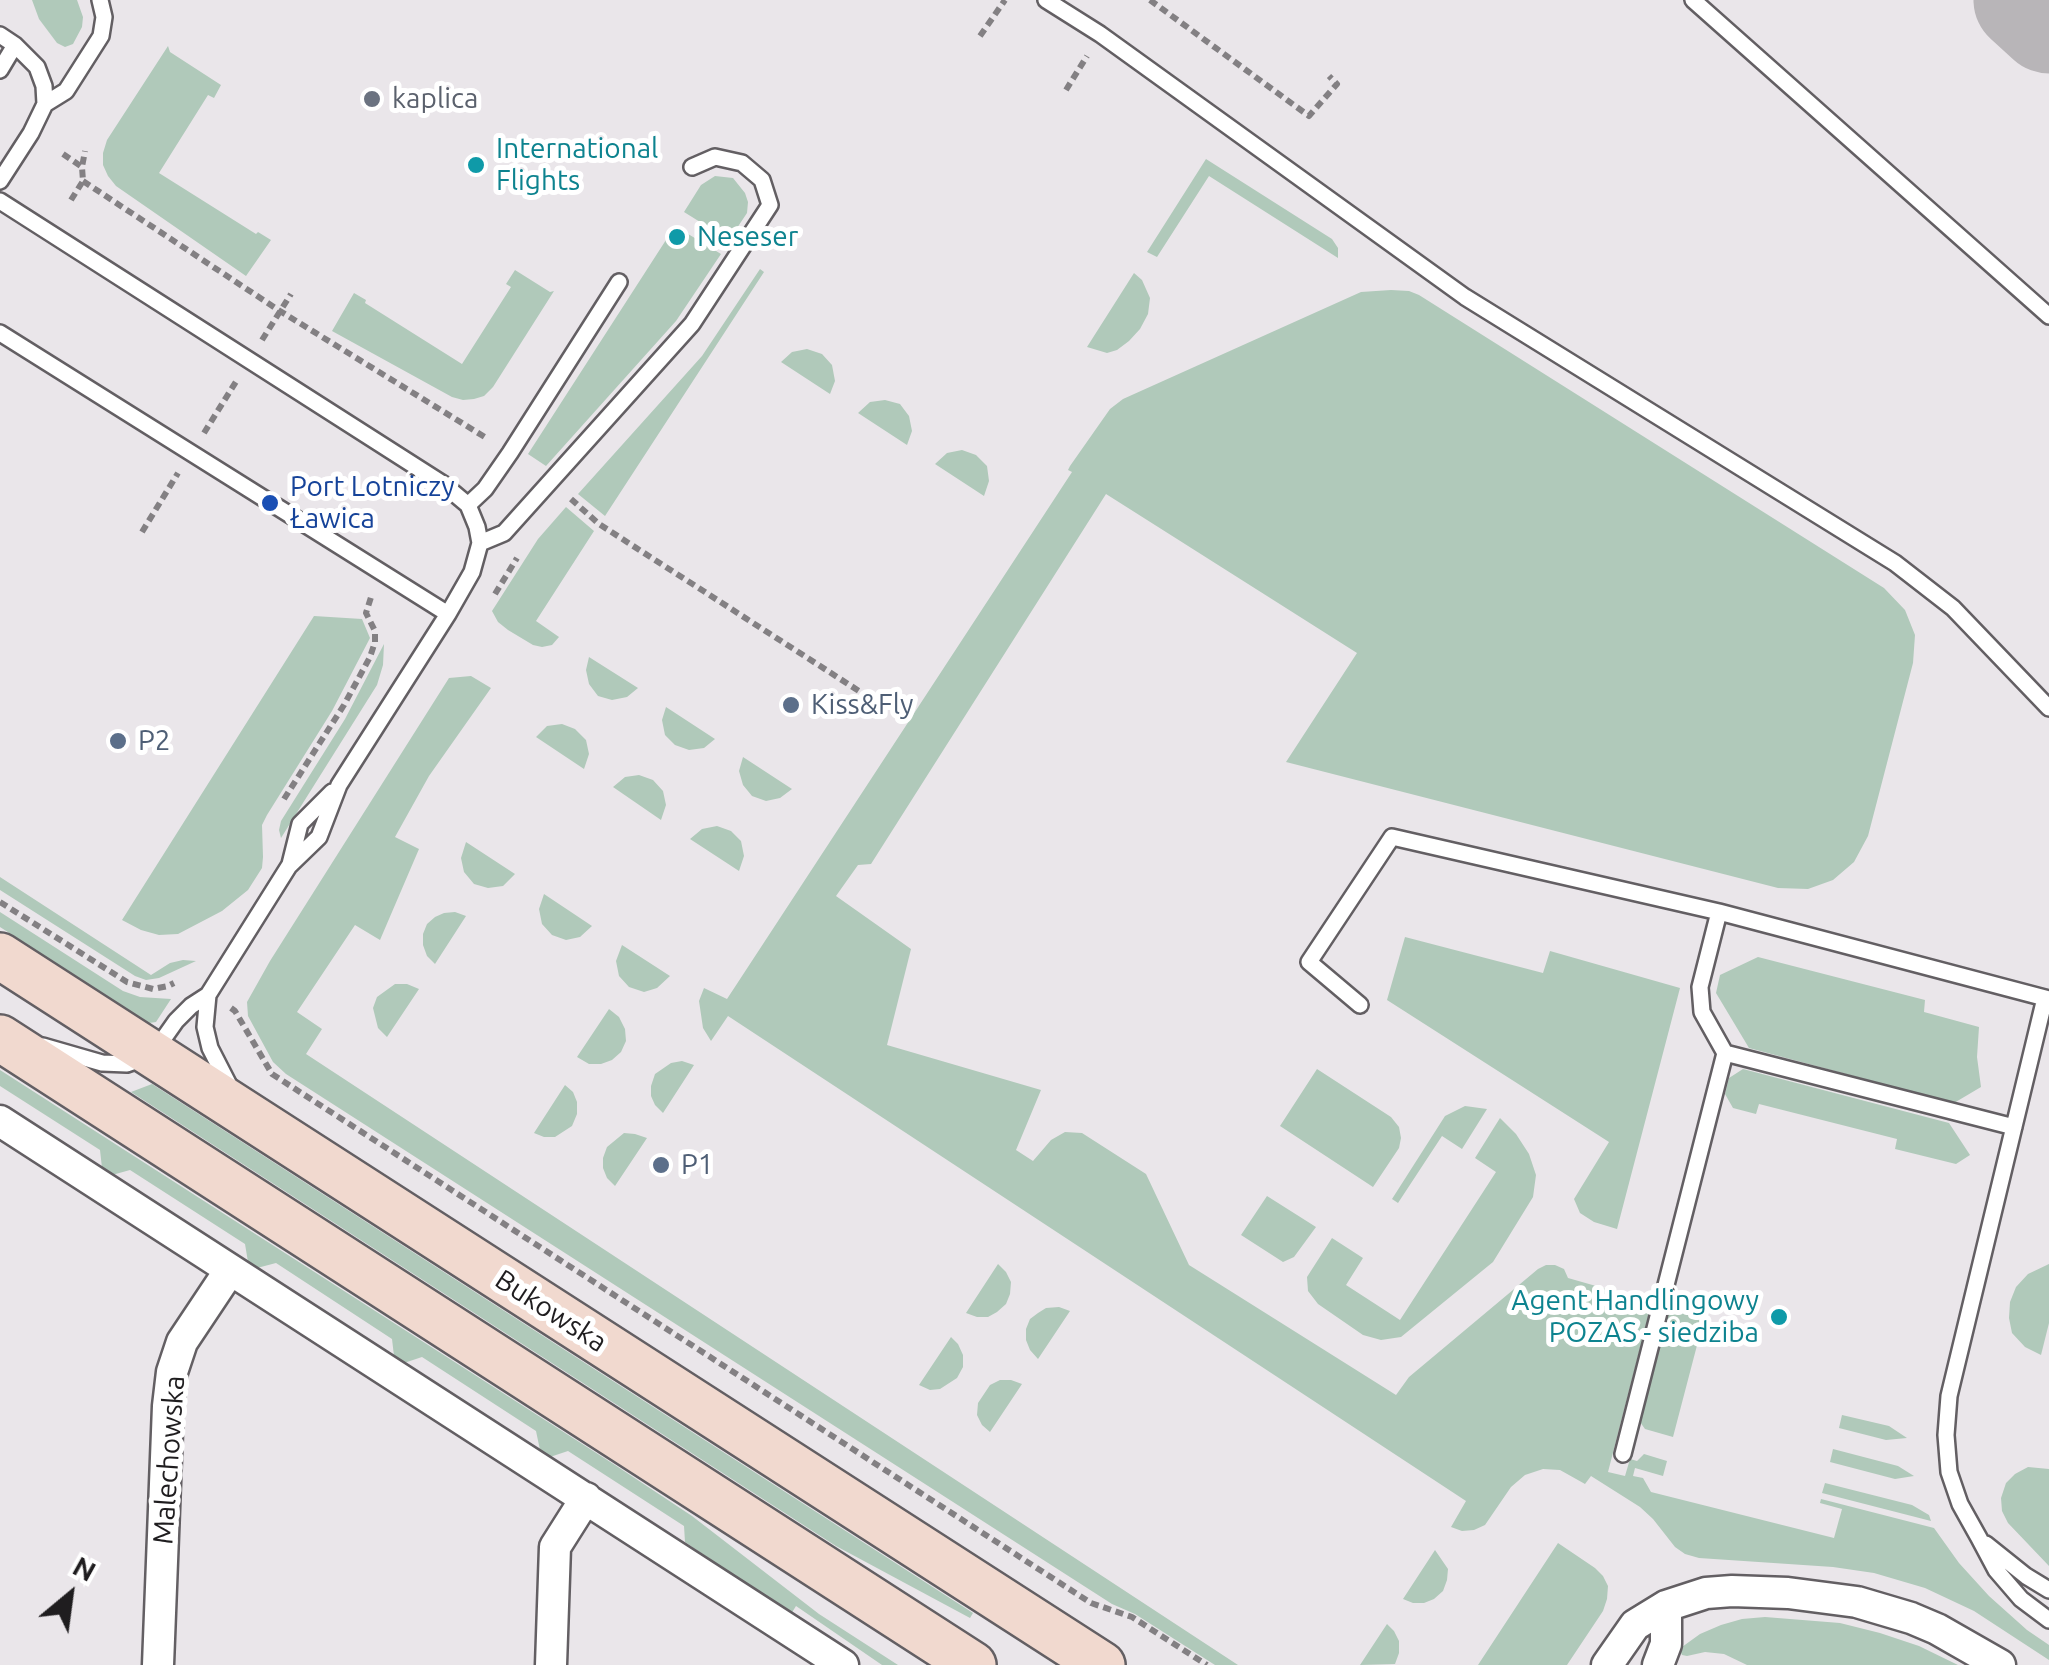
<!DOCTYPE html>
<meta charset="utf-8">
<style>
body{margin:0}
#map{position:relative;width:2049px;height:1665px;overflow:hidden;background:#eae6ea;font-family:Ubuntu,sans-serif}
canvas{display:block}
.north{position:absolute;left:20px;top:1545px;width:100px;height:100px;-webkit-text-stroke:8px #fff;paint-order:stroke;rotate:29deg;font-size:28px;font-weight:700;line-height:40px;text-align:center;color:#1f1d1f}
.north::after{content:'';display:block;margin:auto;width:35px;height:45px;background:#1f1d1f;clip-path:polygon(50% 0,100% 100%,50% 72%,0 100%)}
</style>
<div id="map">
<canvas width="2049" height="1665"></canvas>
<div class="north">N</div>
</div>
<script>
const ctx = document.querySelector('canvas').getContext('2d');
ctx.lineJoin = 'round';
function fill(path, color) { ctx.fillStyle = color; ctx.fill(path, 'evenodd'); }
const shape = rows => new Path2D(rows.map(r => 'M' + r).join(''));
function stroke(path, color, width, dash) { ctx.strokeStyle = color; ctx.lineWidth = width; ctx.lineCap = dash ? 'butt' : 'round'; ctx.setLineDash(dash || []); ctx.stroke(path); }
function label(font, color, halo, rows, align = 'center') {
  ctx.font = font + ' Ubuntu,sans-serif'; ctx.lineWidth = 10; ctx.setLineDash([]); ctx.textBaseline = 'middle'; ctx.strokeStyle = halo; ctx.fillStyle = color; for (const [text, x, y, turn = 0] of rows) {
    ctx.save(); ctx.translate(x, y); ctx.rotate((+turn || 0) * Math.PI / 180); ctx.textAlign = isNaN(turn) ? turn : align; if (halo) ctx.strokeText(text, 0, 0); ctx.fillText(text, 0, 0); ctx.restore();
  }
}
const green = shape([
 [32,0,77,0,83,17,82,27,73,44,65,47,57,43,39,19],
 [168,46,170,52,221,85,214,98,208,95,159,173,256,234,258,232,271,240,246,276,116,186,108,176,103,165,103,153,107,140],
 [1206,159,1332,239,1338,248,1338,258,1209,176,1157,257,1147,252],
 [715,176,733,178,745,193,748,202,747,213,729,240,684,212,701,185],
 [675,226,721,254,676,321,546,466,528,454],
 [760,269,764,272,605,516,578,494,702,356],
 [515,270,550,292,554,291,493,387,484,396,474,399,463,400,452,397,332,331,354,293,366,300,365,303,462,364,511,287,506,284],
 [1134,273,1142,280,1150,298,1148,314,1140,329,1129,341,1117,350,1107,353,1087,347],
 [1391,290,1409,291,1419,295,1884,588,1905,610,1915,635,1913,663,1868,836,1854,862,1833,880,1808,889,1778,888,1286,762,1357,653,1106,494,871,864,858,865,836,896,911,949,887,1045,1041,1090,1016,1150,1033,1161,1051,1140,1065,1132,1082,1133,1146,1174,1189,1265,1396,1395,1409,1377,1538,1269,1546,1265,1555,1265,1564,1269,1568,1278,1645,1300,1649,1313,1608,1472,1625,1476,1630,1459,1637,1461,1644,1454,1667,1461,1663,1476,1635,1468,1633,1476,1643,1478,1651,1492,1834,1538,1842,1509,1820,1503,1821,1499,1934,1528,1959,1563,1989,1596,2027,1630,2049,1645,2049,1660,1974,1611,1925,1588,1874,1573,1833,1567,1699,1558,1685,1554,1675,1547,1653,1519,1640,1507,1591,1476,1585,1484,1560,1470,1543,1469,1525,1475,1511,1487,1485,1525,1474,1530,1462,1531,1451,1527,1466,1501,728,1016,711,1041,703,1028,699,1001,704,988,727,999,1072,472,1068,470,1070,466,1110,409,1123,399,1361,292],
 [807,349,822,354,832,365,835,381,830,394,781,362,792,352],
 [885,400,900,404,909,416,912,431,907,445,858,413,870,402],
 [962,450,976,455,987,466,989,481,984,496,935,464,947,453],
 [566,507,594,531,536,621,559,637,552,645,542,647,533,645,508,630,498,622,492,611,538,539],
 [314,616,362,619,370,638,332,711,267,815,262,825,263,857,262,868,248,890,222,911,178,934,159,935,141,930,122,920],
 [384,644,383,665,377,685,281,838,279,830,281,821,345,719],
 [589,657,638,688,627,697,612,700,598,696,589,684,586,670],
 [471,676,491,688,429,776,395,837,419,849,380,940,355,925,297,1012,322,1029,306,1054,1238,1665,1215,1665,1135,1614,1112,1604,286,1074,273,1062,248,1016,247,1002,270,961,449,678],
 [666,707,715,739,704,748,689,750,675,745,665,735,662,720],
 [562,724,575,729,586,740,589,754,584,769,536,737,547,726],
 [743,757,792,789,780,798,766,801,752,796,743,785,739,771],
 [639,775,653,780,663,791,666,805,661,820,613,787,625,777],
 [717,826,731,831,741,841,744,856,739,871,690,839,702,829],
 [466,842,515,874,503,886,488,888,474,884,464,872,461,858],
 [0,877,151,975,170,963,183,960,196,961,159,978,146,980,135,976,0,890],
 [544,894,592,926,580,937,566,940,552,935,542,924,539,909],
 [0,912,123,991,140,997,171,999,156,1022,149,1023,0,927],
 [455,912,466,916,435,964,427,956,423,945,423,934,427,924,435,917,444,913],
 [1405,937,1543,973,1550,951,1680,988,1617,1229,1594,1222,1580,1213,1574,1199,1609,1142,1387,1000],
 [622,945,670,976,657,988,644,992,629,987,619,976,616,961],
 [1758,957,1925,1000,1924,1012,1979,1027,1977,1057,1981,1087,1954,1103,1749,1048,1716,993,1720,975],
 [395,984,407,984,419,989,387,1037,378,1028,373,1008,377,997],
 [609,1009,619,1017,625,1029,626,1041,621,1052,612,1060,601,1064,589,1064,577,1057],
 [682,1061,694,1065,663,1113,655,1105,651,1096,651,1086,655,1074,671,1063],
 [1317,1069,1391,1117,1399,1127,1401,1138,1399,1148,1373,1187,1280,1126],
 [1743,1069,1949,1123,1970,1155,1956,1164,1895,1149,1897,1139,1759,1104,1756,1114,1733,1108,1725,1094,1729,1078],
 [0,1070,615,1465,692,1516,819,1614,898,1665,882,1665,796,1606,791,1614,685,1542,684,1526,568,1451,550,1457,540,1450,536,1431,422,1357,404,1363,394,1356,392,1339,276,1263,257,1268,248,1262,245,1244,130,1170,112,1175,102,1168,100,1150,0,1086],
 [152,1084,973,1613,970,1618,836,1546,131,1092],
 [565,1085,573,1092,577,1102,577,1114,572,1126,555,1137,544,1137,534,1133],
 [1465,1106,1487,1109,1462,1149,1442,1136,1398,1203,1392,1199,1445,1116],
 [1500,1118,1516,1134,1529,1154,1536,1175,1533,1197,1493,1262,1401,1337,1381,1340,1363,1335,1318,1304,1308,1291,1307,1277,1332,1238,1363,1258,1346,1285,1400,1320,1496,1172,1475,1158],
 [624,1133,635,1134,647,1138,615,1186,607,1178,603,1168,603,1158,607,1147],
 [1267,1196,1316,1227,1294,1257,1283,1262,1241,1235],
 [998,1264,1006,1272,1011,1282,1010,1294,1006,1304,997,1312,988,1317,977,1317,966,1313],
 [2049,1264,2049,1323,2041,1355,2025,1347,2012,1333,2009,1318,2010,1302,2016,1287,2028,1274],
 [1680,1305,1706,1311,1673,1437,1645,1429,1640,1422,1669,1311],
 [1059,1307,1070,1311,1038,1359,1030,1350,1026,1340,1026,1329,1030,1319,1038,1313,1046,1308],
 [951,1337,958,1344,963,1355,963,1367,957,1378,940,1389,930,1390,919,1385],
 [1000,1380,1011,1380,1022,1384,990,1432,982,1425,977,1415,978,1403,990,1385],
 [1842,1415,1889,1426,1907,1438,1886,1440,1839,1428],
 [1833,1449,1898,1466,1914,1476,1895,1479,1830,1462],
 [2028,1467,2049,1469,2049,1566,2008,1523,2002,1511,2001,1498,2006,1483,2015,1474],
 [1825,1483,1912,1505,1929,1515,1931,1521,1822,1493],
 [1558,1543,1595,1568,1603,1576,1608,1586,1607,1599,1603,1611,1567,1665,1478,1665],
 [1435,1550,1448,1569,1447,1580,1443,1591,1434,1599,1424,1603,1413,1603,1403,1599],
 [1765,1617,1840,1623,1880,1633,1919,1646,1958,1665,1747,1665,1724,1654,1705,1652,1687,1656,1682,1655,1680,1651,1682,1647,1700,1634,1721,1625,1742,1619],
 [1387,1624,1394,1631,1399,1641,1399,1653,1395,1664,1360,1665]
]);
const taxiway = shape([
 [2026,0,2049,21]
]);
const path = shape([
 [1150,0,1309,116,1337,84,1329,76],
 [980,36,1005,0],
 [1066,90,1087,56],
 [63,154,82,167],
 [83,181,280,311,488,439],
 [71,200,83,181,82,167,85,151],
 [262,340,291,294],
 [204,433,237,380],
 [571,499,599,524,873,700],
 [142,532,178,473],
 [495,594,517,558],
 [284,799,344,705,370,657,375,642,375,631,366,613,372,594],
 [0,902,127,982,153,989,168,986,174,983],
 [231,1008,235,1011,272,1074,1091,1603,1132,1617,1207,1665]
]);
const service = shape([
 [1046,0,1100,34,1465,297,1895,563,1953,608,2049,708],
 [1693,0,2049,316],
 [0,35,15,45,37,67,44,86,45,104,31,133,0,181],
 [0,70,15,45],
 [45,104,66,91,101,36,104,17,100,0],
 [0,201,443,484,468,505,477,527,480,543,472,572,448,614,339,785,319,837,289,866,208,995,191,1006,176,1021,152,1055,127,1064,102,1063,43,1046],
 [0,333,448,614],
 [468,505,485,489,510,453,619,282],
 [480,543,504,533,692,324,770,205,762,180,742,163,715,157,692,167],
 [290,864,300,824,332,792],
 [208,995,205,1027,210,1048,231,1089],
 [2045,998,1949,1396,1946,1435,1949,1472,1960,1504,1979,1538,1996,1570,2021,1599,2049,1620],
 [1360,1005,1309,962,1392,837,1719,912,2049,999],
 [1725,1053,2014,1127],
 [1623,1454,1725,1053,1702,1012,1700,987,1719,912],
 [1986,1544,2026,1576,2049,1590]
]);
const minor = shape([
 [0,1121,843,1665],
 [158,1665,168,1406,172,1372,182,1342,230,1270],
 [551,1665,555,1547,586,1498],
 [1607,1665,1635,1625,1666,1606,1706,1593,1732,1591,1788,1593,1857,1602,1911,1618,1937,1629,2000,1665],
 [1658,1665,1666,1644,1666,1606]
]);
const secondary = shape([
 [0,956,1102,1665],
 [0,1038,973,1665]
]);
const markers = [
 [372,99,10,"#6b7280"],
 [476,165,10,"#0f9aa8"],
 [677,237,10,"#0f9aa8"],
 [270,503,10,"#1a4fb4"],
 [791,705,10,"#5c6f8a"],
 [118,741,10,"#5c6f8a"],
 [661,1165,10,"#5c6f8a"],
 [1779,1317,10,"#0f9aa8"]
];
const worshipNames = [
 ["kaplica",392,99]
];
const cultureNames = [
 ["International",496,149],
 ["Flights",496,181],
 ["Neseser",697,237],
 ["Agent Handlingowy",1759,1301,"right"],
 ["POZAS - siedziba",1759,1333,"right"]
];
const transitNames = [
 ["Port Lotniczy",290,487],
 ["Ławica",290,519]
];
const serviceNames = [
 ["Kiss&Fly",811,705],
 ["P2",138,741],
 ["P1",681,1165]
];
const streetNames = [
 ["Bukowska",551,1311,33],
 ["Malechowska",169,1460,-86]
];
fill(green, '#b0c9ba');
stroke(taxiway, '#b8b5b8', 105);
stroke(service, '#635f63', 20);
stroke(minor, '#635f63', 35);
stroke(secondary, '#635f63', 50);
stroke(path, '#838083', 6, [8, 5]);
stroke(service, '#fff', 15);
stroke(minor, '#fff', 30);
stroke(secondary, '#f1d9cf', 45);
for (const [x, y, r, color] of markers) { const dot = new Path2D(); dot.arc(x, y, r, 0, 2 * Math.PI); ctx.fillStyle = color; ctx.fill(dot); stroke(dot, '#fff', 4); }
label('28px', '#5b616d', '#fff', worshipNames, 'left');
label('28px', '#0d838f', '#fff', cultureNames, 'left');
label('28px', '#164399', '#fff', transitNames, 'left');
label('28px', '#4e5e75', '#fff', serviceNames, 'left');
label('28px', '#1f1d1f', '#fff', streetNames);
</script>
